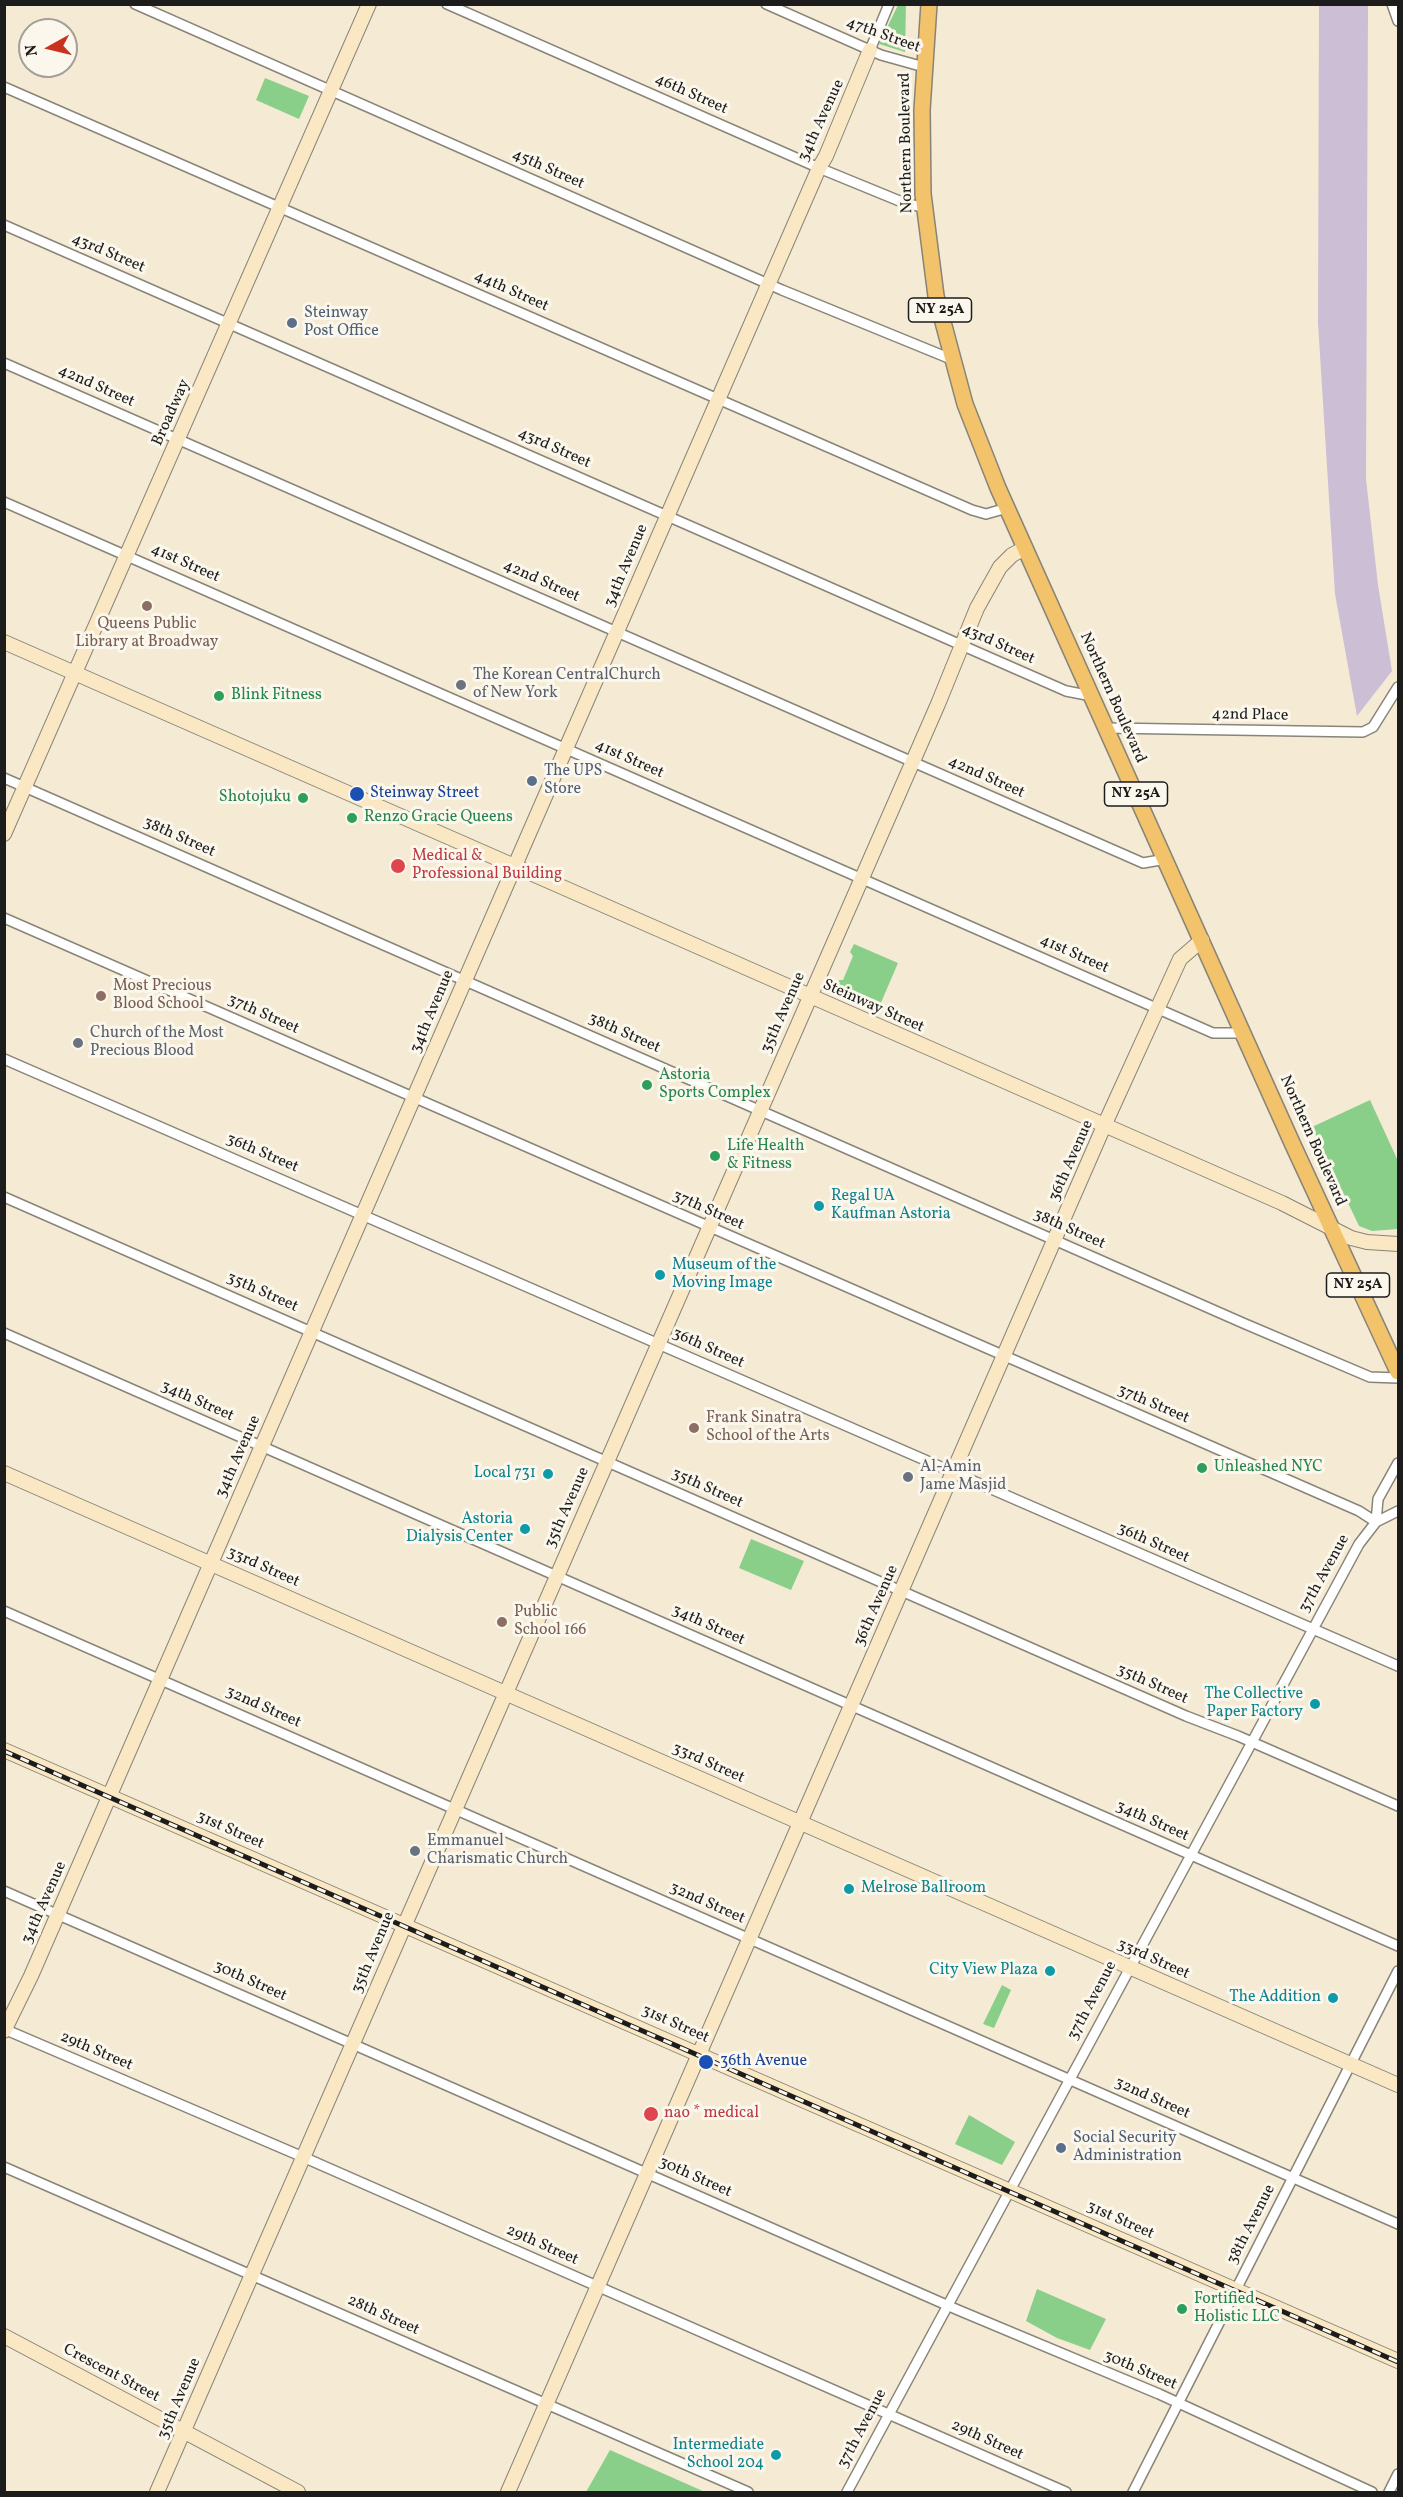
<!DOCTYPE html>
<style>
body{margin:0}
#map{position:relative;width:1403px;height:2497px;overflow:hidden;background:#f5ebd4;font-family:Vollkorn,serif}
canvas{display:block}
.frame{position:absolute;inset:0;border:6px solid #1c1c1c;pointer-events:none}
.north{position:absolute;left:18px;top:18px;width:60px;height:60px;box-sizing:border-box;background:#fbf7ec;border:2px solid #a29f99;border-radius:50%;rotate:262deg;font-size:16px;font-weight:700;line-height:24px;text-align:center;color:#1c1c1c}
.north::after{content:'';display:block;margin:auto;width:21px;height:27px;background:#c8321e;clip-path:polygon(50% 0,100% 100%,50% 72%,0 100%)}
</style>
<div id="map">
<canvas width="1403" height="2497"></canvas>
<div class="frame"></div>
<div class="north">N</div>
</div>
<script>
const ctx = document.querySelector('canvas').getContext('2d');
ctx.lineJoin = 'round';
function fill(path, color) { ctx.fillStyle = color; ctx.fill(path, 'evenodd'); }
const shape = rows => new Path2D(rows.map(r => 'M' + r).join(''));
function stroke(path, color, width, dash) { ctx.strokeStyle = color; ctx.lineWidth = width; ctx.lineCap = dash ? 'butt' : 'round'; ctx.setLineDash(dash || []); ctx.stroke(path); }
function label(font, color, halo, rows, align = 'center') {
  ctx.font = font + ' Vollkorn,serif'; ctx.lineWidth = 6; ctx.setLineDash([]); ctx.textBaseline = 'middle'; ctx.strokeStyle = halo; ctx.fillStyle = color; for (const [text, x, y, turn = 0] of rows) {
    ctx.save(); ctx.translate(x, y); ctx.rotate((+turn || 0) * Math.PI / 180); ctx.textAlign = isNaN(turn) ? turn : align; if (halo) ctx.strokeText(text, 0, 0); ctx.fillText(text, 0, 0); ctx.restore();
  }
}
const industrial = shape([
 [1319,5,1368,5,1366,479,1378,585,1392,671,1357,716,1335,594,1318,323]
]);
const green = shape([
 [898,5,906,5,905,52,879,44],
 [265,78,309,96,299,119,256,100],
 [854,944,898,963,880,1005,836,986,839,980,843,980,853,956,850,952],
 [1370,1100,1398,1161,1398,1229,1372,1231,1359,1226,1312,1127],
 [751,1539,804,1561,791,1590,739,1568],
 [1002,1985,1011,1990,994,2028,983,2024],
 [969,2115,1015,2142,1002,2165,955,2144],
 [1037,2289,1106,2319,1090,2350,1057,2338,1026,2321],
 [610,2450,705,2492,586,2492]
]);
const street = shape([
 [135,4,782,290,951,359],
 [447,4,819,168,902,202,925,208],
 [766,4,881,55,924,67],
 [1392,4,1398,21],
 [870,50,889,4],
 [4,87,972,510,986,514,1007,508],
 [4,225,1066,691,1092,696],
 [4,363,1143,863,1166,859],
 [4,502,1213,1033,1245,1033],
 [1106,728,1363,732,1373,727,1398,687],
 [4,778,1243,1323,1370,1377,1398,1378],
 [4,918,1359,1511,1376,1522],
 [4,1059,1398,1666],
 [4,1197,1186,1716,1238,1736,1398,1806],
 [4,1333,1398,1946],
 [1376,1522,1378,1499,1398,1463],
 [4,1611,1398,2224],
 [4,1891,958,2310,1159,2394,1372,2492],
 [4,2029,303,2157,1066,2492],
 [4,2167,748,2492],
 [847,2492,1359,1544,1376,1522,1398,1511],
 [1133,2492,1398,1971],
 [1389,2492,1398,2474]
]);
const secondary = shape([
 [4,642,1282,1203,1351,1238,1367,1242,1398,1244],
 [4,834,369,4],
 [4,1473,1398,2085],
 [4,1750,1398,2361],
 [4,2031,31,1976,819,168,826,156,870,50],
 [4,2336,298,2492],
 [157,2492,938,704,977,608,1000,567,1012,555,1025,548],
 [508,2492,1104,1126,1180,959,1202,940]
]);
const primary = shape([
 [929,4,922,110,923,194,936,296,965,404,998,488,1293,1145,1398,1372]
]);
const rail = shape([
 [4,1751,1398,2362]
]);
const markers = [
 [292,323,6,"#5c6f8a"],
 [147,606,6,"#8d6e63"],
 [461,685,6,"#6b7280"],
 [219,696,6,"#2e9e5b"],
 [532,781,6,"#5c6f8a"],
 [357,794,8,"#1a4fb4"],
 [303,798,6,"#2e9e5b"],
 [352,818,6,"#2e9e5b"],
 [398,866,8,"#e0444e"],
 [101,996,6,"#8d6e63"],
 [78,1043,6,"#6b7280"],
 [647,1085,6,"#2e9e5b"],
 [715,1156,6,"#2e9e5b"],
 [819,1206,6,"#0f9aa8"],
 [660,1275,6,"#0f9aa8"],
 [694,1428,6,"#8d6e63"],
 [1202,1468,6,"#2e9e5b"],
 [548,1474,6,"#0f9aa8"],
 [908,1477,6,"#6b7280"],
 [525,1529,6,"#0f9aa8"],
 [502,1622,6,"#8d6e63"],
 [1315,1704,6,"#0f9aa8"],
 [415,1851,6,"#6b7280"],
 [849,1889,6,"#0f9aa8"],
 [1050,1971,6,"#0f9aa8"],
 [1333,1998,6,"#0f9aa8"],
 [706,2062,8,"#1a4fb4"],
 [651,2114,8,"#e0444e"],
 [1061,2148,6,"#5c6f8a"],
 [1182,2309,6,"#2e9e5b"],
 [776,2455,6,"#0f9aa8"]
];
const shields = [
 [940,310,63],
 [1136,794,63],
 [1358,1285,63]
];
const shieldNames = [
 ["NY 25A",940,310],
 ["NY 25A",1136,794],
 ["NY 25A",1358,1285]
];
const streetNames = [
 ["47th Street",883,36,20],
 ["46th Street",691,95,24],
 ["34th Avenue",822,121,-65],
 ["Northern Boulevard",907,143,-91],
 ["45th Street",548,170,24],
 ["43rd Street",108,254,23],
 ["44th Street",511,292,24],
 ["42nd Street",96,387,24],
 ["Broadway",172,413,-66],
 ["43rd Street",554,449,24],
 ["41st Street",185,564,24],
 ["34th Avenue",627,566,-67],
 ["42nd Street",541,582,24],
 ["43rd Street",998,645,24],
 ["Northern Boulevard",1112,698,66],
 ["42nd Place",1250,716,1],
 ["41st Street",629,760,24],
 ["42nd Street",986,778,24],
 ["38th Street",179,838,24],
 ["41st Street",1074,955,24],
 ["Steinway Street",873,1007,24],
 ["34th Avenue",433,1012,-67],
 ["35th Avenue",784,1013,-66],
 ["37th Street",263,1015,24],
 ["38th Street",624,1034,24],
 ["Northern Boulevard",1312,1141,66],
 ["36th Street",262,1154,23],
 ["36th Avenue",1072,1161,-66],
 ["37th Street",708,1211,24],
 ["38th Street",1069,1230,24],
 ["35th Street",262,1293,24],
 ["36th Street",708,1349,24],
 ["34th Street",197,1402,24],
 ["37th Street",1153,1405,23],
 ["34th Avenue",239,1457,-66],
 ["35th Street",707,1489,24],
 ["35th Avenue",568,1508,-66],
 ["36th Street",1153,1544,24],
 ["33rd Street",263,1568,24],
 ["37th Avenue",1325,1574,-61],
 ["36th Avenue",877,1606,-66],
 ["34th Street",708,1626,24],
 ["35th Street",1152,1685,24],
 ["32nd Street",263,1708,24],
 ["33rd Street",708,1764,24],
 ["34th Street",1152,1822,24],
 ["31st Street",230,1831,24],
 ["34th Avenue",45,1903,-66],
 ["32nd Street",707,1904,24],
 ["35th Avenue",374,1953,-67],
 ["33rd Street",1153,1960,24],
 ["30th Street",250,1982,24],
 ["37th Avenue",1093,2001,-62],
 ["31st Street",675,2025,24],
 ["29th Street",96,2052,23],
 ["32nd Street",1152,2099,24],
 ["30th Street",695,2178,24],
 ["31st Street",1120,2221,24],
 ["38th Avenue",1252,2225,-63],
 ["29th Street",542,2246,24],
 ["28th Street",383,2316,24],
 ["30th Street",1140,2371,23],
 ["Crescent Street",111,2374,28],
 ["35th Avenue",180,2399,-67],
 ["37th Avenue",863,2429,-62],
 ["29th Street",987,2441,24]
];
const serviceNames = [
 ["Steinway",304,314],
 ["Post Office",304,332],
 ["The UPS",544,772],
 ["Store",544,790],
 ["Social Security",1073,2139],
 ["Administration",1073,2157]
];
const educationNames = [
 ["Queens Public",147,625,"center"],
 ["Library at Broadway",147,643,"center"],
 ["Most Precious",113,987],
 ["Blood School",113,1005],
 ["Frank Sinatra",706,1419],
 ["School of the Arts",706,1437],
 ["Public",514,1613],
 ["School 166",514,1631]
];
const worshipNames = [
 ["The Korean CentralChurch",473,676],
 ["of New York",473,694],
 ["Church of the Most",90,1034],
 ["Precious Blood",90,1052],
 ["Al-Amin",920,1468],
 ["Jame Masjid",920,1486],
 ["Emmanuel",427,1842],
 ["Charismatic Church",427,1860]
];
const leisureNames = [
 ["Blink Fitness",231,696],
 ["Shotojuku",291,798,"right"],
 ["Renzo Gracie Queens",364,818],
 ["Astoria",659,1076],
 ["Sports Complex",659,1094],
 ["Life Health",727,1147],
 ["& Fitness",727,1165],
 ["Unleashed NYC",1214,1468],
 ["Fortified",1194,2300],
 ["Holistic LLC",1194,2318]
];
const transitNames = [
 ["Steinway Street",370,794],
 ["36th Avenue",720,2062]
];
const healthNames = [
 ["Medical &",412,857],
 ["Professional Building",412,875],
 ["nao * medical",664,2114]
];
const cultureNames = [
 ["Regal UA",831,1197,"left"],
 ["Kaufman Astoria",831,1215,"left"],
 ["Museum of the",672,1266,"left"],
 ["Moving Image",672,1284,"left"],
 ["Local 731",536,1474],
 ["Astoria",513,1520],
 ["Dialysis Center",513,1538],
 ["The Collective",1303,1695],
 ["Paper Factory",1303,1713],
 ["Melrose Ballroom",861,1889,"left"],
 ["City View Plaza",1038,1971],
 ["The Addition",1321,1998],
 ["Intermediate",764,2446],
 ["School 204",764,2464]
];
fill(industrial, '#ccbed4');
fill(green, '#89cf8a');
stroke(street, '#888478', 12);
stroke(secondary, '#888478', 16);
stroke(primary, '#888478', 18);
stroke(street, '#fff', 9);
stroke(secondary, '#fae7c3', 14);
stroke(primary, '#f2c36a', 15);
stroke(rail, '#1c1c1c', 5);
stroke(rail, '#fbf7ec', 3, [9]);
for (const [x, y, r, color] of markers) { const dot = new Path2D(); dot.arc(x, y, r, 0, 2 * Math.PI); ctx.fillStyle = color; ctx.fill(dot); stroke(dot, '#fbf7ec', 2); }
for (const [x, y, w] of shields) { const box = new Path2D(); box.roundRect(x - w / 2, y - 12, w, 24, 4.5); ctx.fillStyle = '#fbf7ec'; ctx.fill(box); stroke(box, '#1c1c1c', 1.5); }
label('bold 15px', '#1c1c1c', null, shieldNames);
label('16px', '#1c1c1c', '#fbf7ec', streetNames);
label('16px', '#4e5e75', '#fbf7ec', serviceNames, 'left');
label('16px', '#785e54', '#fbf7ec', educationNames, 'left');
label('16px', '#5b616d', '#fbf7ec', worshipNames, 'left');
label('16px', '#27864d', '#fbf7ec', leisureNames, 'left');
label('16px', '#164399', '#fbf7ec', transitNames, 'left');
label('16px', '#be3a42', '#fbf7ec', healthNames, 'left');
label('16px', '#0d838f', '#fbf7ec', cultureNames, 'right');
</script>
